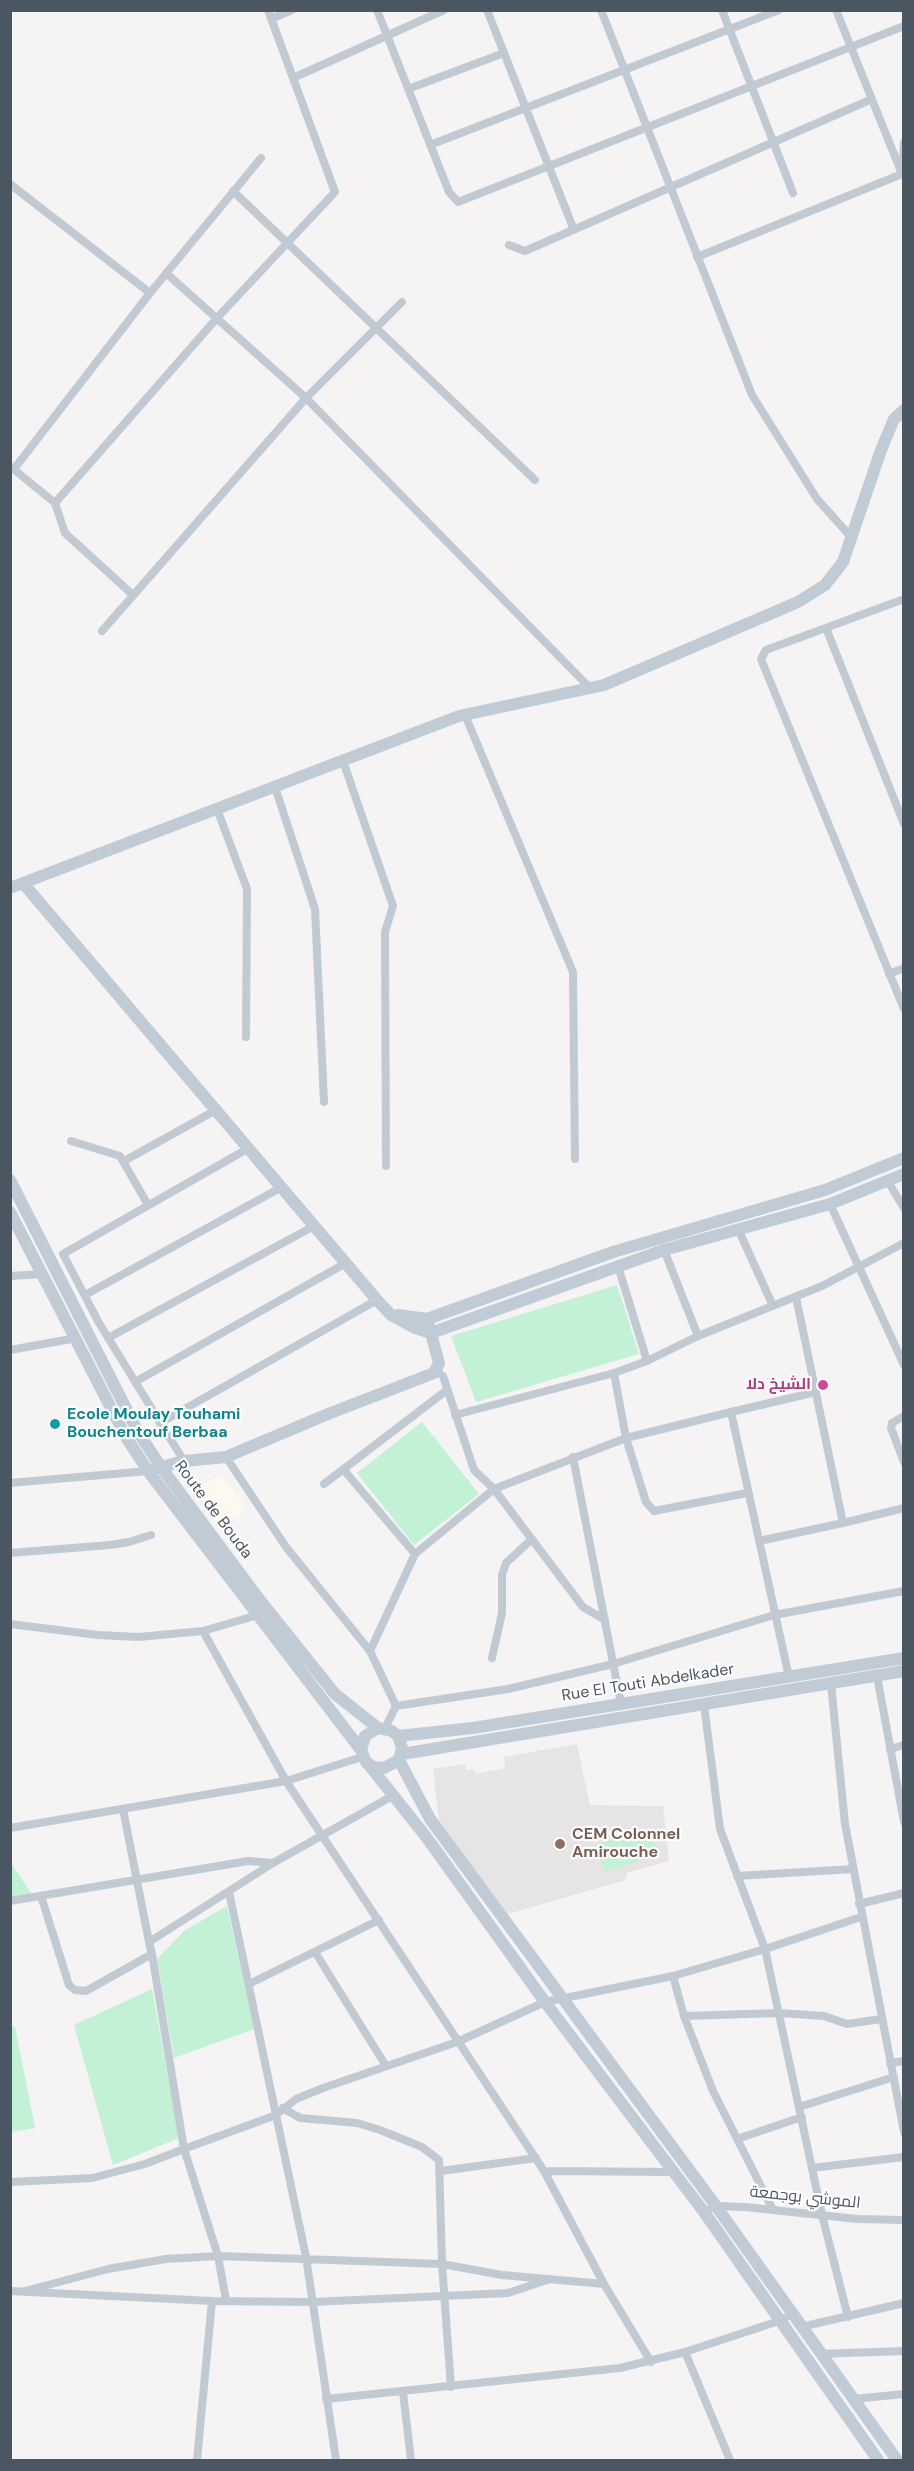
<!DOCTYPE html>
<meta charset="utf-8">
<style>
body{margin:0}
#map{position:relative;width:914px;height:2471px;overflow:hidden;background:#f5f3f3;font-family:"DM Sans",sans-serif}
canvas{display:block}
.frame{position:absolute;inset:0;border:12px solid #4a5661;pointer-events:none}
</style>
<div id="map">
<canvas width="914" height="2471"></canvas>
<div class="frame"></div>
</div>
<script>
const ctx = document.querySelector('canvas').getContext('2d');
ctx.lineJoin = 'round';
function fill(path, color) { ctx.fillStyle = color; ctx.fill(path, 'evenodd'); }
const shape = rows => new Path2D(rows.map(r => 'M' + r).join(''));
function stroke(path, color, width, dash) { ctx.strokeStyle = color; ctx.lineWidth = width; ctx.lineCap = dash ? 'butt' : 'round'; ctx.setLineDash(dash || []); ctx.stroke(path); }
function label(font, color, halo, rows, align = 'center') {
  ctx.font = font + ' "DM Sans",Cairo,sans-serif'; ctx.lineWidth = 4.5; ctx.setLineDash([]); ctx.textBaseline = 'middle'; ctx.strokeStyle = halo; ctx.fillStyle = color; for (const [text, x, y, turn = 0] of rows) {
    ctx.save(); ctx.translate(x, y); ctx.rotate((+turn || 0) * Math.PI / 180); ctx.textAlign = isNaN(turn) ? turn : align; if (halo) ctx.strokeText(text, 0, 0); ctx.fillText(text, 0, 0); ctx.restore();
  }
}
const commercial = shape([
 [221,1473,247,1510,221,1527,196,1491]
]);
const education = shape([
 [577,1744,590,1805,663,1806,669,1861,627,1873,625,1880,508,1914,440,1828,433,1769,464,1764,467,1770,473,1769,476,1774,505,1768,504,1757]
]);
const green = shape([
 [617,1285,639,1354,476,1402,451,1336],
 [422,1422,479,1494,414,1545,357,1473],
 [650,1829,658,1855,605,1872,596,1845],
 [11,1863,33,1896,11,1900],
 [227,1906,254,2029,174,2058,157,1959,185,1930],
 [152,1989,179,2138,113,2165,74,2025],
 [15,2026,35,2128,11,2132,10,2027]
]);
const street = shape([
 [377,10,449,192,458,202,904,26],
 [487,10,574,230],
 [601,10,752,395,817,499,852,538],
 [722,10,793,193],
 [836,10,900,169],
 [271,19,292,10],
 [293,78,444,10],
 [408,89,504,53],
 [430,145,779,10],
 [10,184,150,293],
 [233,191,535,480],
 [509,245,525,251,872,99],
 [697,257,902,174,904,143],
 [166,273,306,398,590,688],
 [11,467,55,503,65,533,133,595],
 [14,469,150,293,261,158],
 [55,503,217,318,335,192,268,10],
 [904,599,766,650,761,659,904,1009],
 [826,628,904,824],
 [102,631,306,398,402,302],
 [465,715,573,972,575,1159],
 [343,761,393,906,385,932,386,1166],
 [275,787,315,909,324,1102],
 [217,809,247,889,246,1037],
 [889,974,904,968],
 [71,1141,120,1156,148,1205],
 [124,1161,218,1109],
 [887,1180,904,1208],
 [830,1204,904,1365],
 [739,1231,773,1306],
 [664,1250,698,1336],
 [618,1266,647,1361],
 [10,1276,43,1274],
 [85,1295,282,1187],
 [796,1297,843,1523,904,1508],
 [108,1338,314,1226],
 [10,1350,77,1338],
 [437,1371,443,1376,474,1470,494,1489,583,1607,605,1620],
 [614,1373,626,1438,731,1412,789,1677],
 [135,1382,346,1263],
 [731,1412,816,1392],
 [455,1415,614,1373,647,1361,698,1336,822,1286,904,1243],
 [904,1416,892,1423,891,1428,904,1462],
 [160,1423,377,1300],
 [226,1457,286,1547,370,1651],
 [573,1457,621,1704],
 [184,1461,99,1323,63,1254,249,1148],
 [343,1469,415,1554,494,1489,626,1438,646,1502,654,1511,747,1493],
 [10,1483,148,1471],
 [324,1484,447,1390],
 [759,1541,843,1523],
 [10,1553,110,1545,129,1542,151,1535],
 [10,1624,98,1635,139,1637,203,1631,258,1615],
 [203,1631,286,1781,544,2171,604,2284,651,2362],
 [492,1658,502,1613,502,1575,506,1563,532,1539],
 [877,1676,904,1822],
 [831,1684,845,1824,904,2132],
 [704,1705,720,1829,765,1949,822,2215,848,2317],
 [396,1706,508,1689,613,1664,774,1615,904,1591],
 [385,1728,396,1706,370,1651,415,1554],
 [890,1749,904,1745],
 [123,1809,149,1942],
 [10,1828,286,1781,362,1757],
 [737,1876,853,1869],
 [229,1892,306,2257,336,2460],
 [41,1896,69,1985,75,1990,86,1991,152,1954,149,1942,273,1863,394,1795],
 [10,1901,248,1861,273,1863],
 [859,1904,904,1893],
 [315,1952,386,2066],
 [152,1954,184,2149,276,2115,296,2099,323,2088,457,2042,545,2002,673,1976,765,1949,861,1917],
 [673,1976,684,2016,713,2091,773,2210],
 [249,1984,379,1920],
 [684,2016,780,2013,824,2016,847,2024,881,2019],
 [890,2063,904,2061],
 [799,2107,894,2077],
 [283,2108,300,2118,357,2123,380,2130,422,2147,439,2160,442,2264,451,2387],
 [737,2139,802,2117],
 [812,2168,904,2157],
 [441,2171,536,2158],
 [544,2171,672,2172],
 [10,2182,92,2178,145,2164,184,2149,218,2256,226,2300],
 [704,2212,716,2206,745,2207,857,2219,904,2220],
 [10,2291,212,2301,312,2302,508,2293,550,2279],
 [25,2291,108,2269,166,2259,218,2256,442,2264,502,2275,604,2284],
 [801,2327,904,2303],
 [685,2352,730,2460],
 [820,2354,904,2351],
 [403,2392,411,2460],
 [326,2399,620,2368,685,2352,782,2320,791,2314],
 [853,2399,904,2394],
 [197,2460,212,2301]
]);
const secondary = shape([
 [23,883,377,1300,391,1315,415,1328,431,1333,664,1250,830,1204,904,1174],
 [10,888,459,716,604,685,798,602,825,585,843,562,881,450,894,419,904,410],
 [10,1180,138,1432,161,1467,259,1599,335,1694,378,1728],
 [10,1212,126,1437,148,1471,361,1750],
 [398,1315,427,1319,613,1252,825,1190,904,1158],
 [153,1469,184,1461,226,1457,328,1414,434,1373,439,1363,429,1326],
 [398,1736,473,1728,904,1658],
 [402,1754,904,1671],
 [399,1760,384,1768,373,1767,366,1762,361,1750,365,1736,378,1728,392,1731,398,1736,402,1748,399,1760,430,1819,716,2206,897,2460],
 [369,1765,427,1838,545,2002,704,2212,878,2460]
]);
const markers = [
 [823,1385,6,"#d1479c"],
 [55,1424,6,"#0f9aa8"],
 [560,1844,6,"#8d6e63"]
];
const hotelNames = [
 ["الشيخ دلا",811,1385]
];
const cultureNames = [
 ["Ecole Moulay Touhami",67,1415],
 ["Bouchentouf Berbaa",67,1433]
];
const streetNames = [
 ["Route de Bouda",213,1510,53],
 ["Rue El Touti Abdelkader",648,1683,-9],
 ["الموشي بوجمعة",805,2198,6]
];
const educationNames = [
 ["CEM Colonnel",572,1835],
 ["Amirouche",572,1853]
];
fill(commercial, '#fdf9ef');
fill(education, '#e6e4e5');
fill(green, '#c3f1d5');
stroke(street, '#c1cad2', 8);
stroke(secondary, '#c1cbd6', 12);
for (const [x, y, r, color] of markers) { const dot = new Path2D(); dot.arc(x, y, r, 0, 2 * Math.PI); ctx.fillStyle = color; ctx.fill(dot); stroke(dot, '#fff', 2); }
label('bold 16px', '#b23c85', '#fff', hotelNames, 'right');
label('bold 16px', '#0d838f', '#fff', cultureNames, 'left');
label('16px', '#4a5661', '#fff', streetNames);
label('bold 16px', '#785e54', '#fff', educationNames, 'left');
</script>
